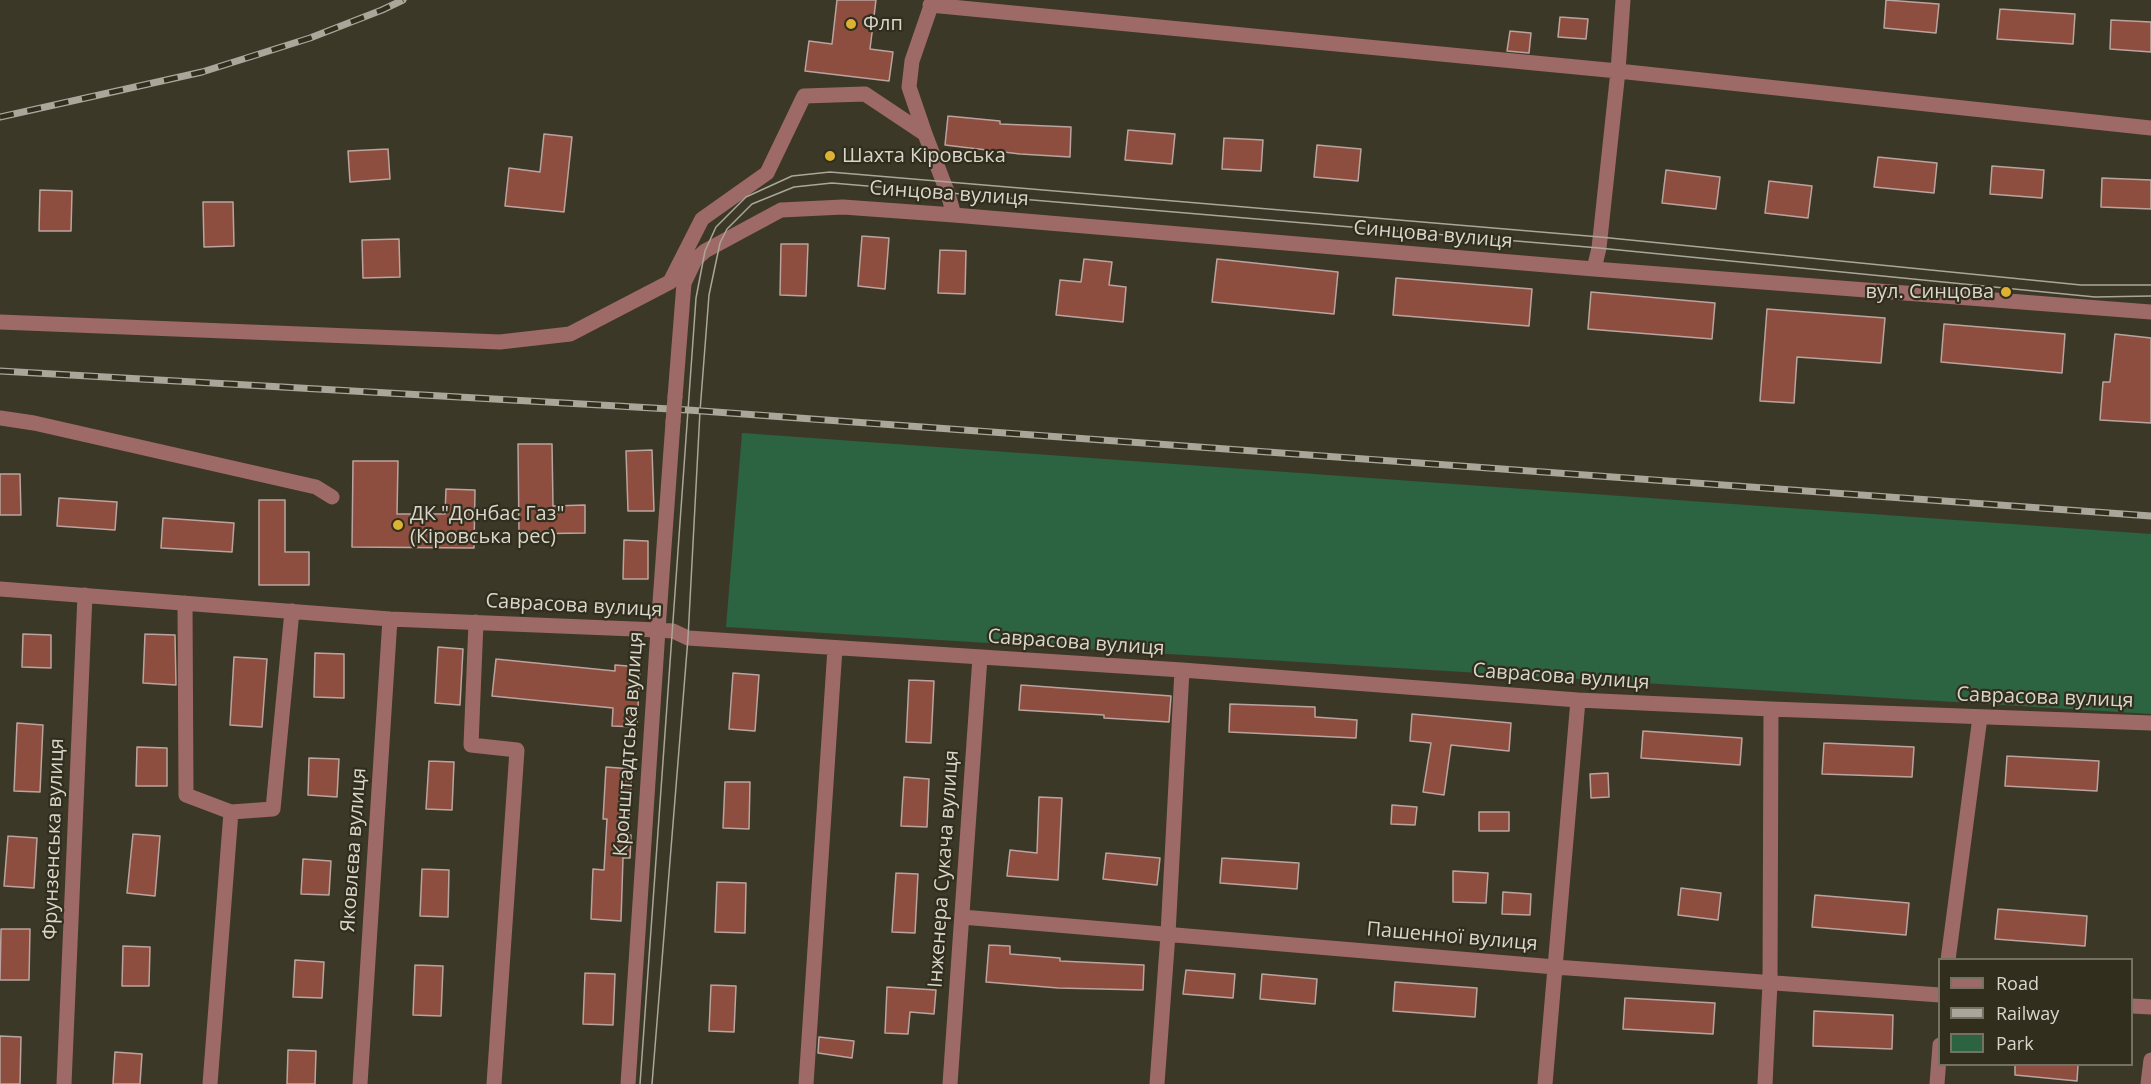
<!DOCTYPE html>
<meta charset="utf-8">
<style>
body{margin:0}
#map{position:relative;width:2151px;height:1084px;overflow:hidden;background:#3c3827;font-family:"Open Sans",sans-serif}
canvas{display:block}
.legend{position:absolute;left:1938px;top:958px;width:195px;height:108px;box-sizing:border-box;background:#322e1d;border:2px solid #757163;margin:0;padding:8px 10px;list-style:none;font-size:18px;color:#d9d6cc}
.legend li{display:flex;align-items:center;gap:12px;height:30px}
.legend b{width:30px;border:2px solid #757163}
</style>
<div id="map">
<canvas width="2151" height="1084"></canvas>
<ul class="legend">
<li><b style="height:8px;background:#9e6a68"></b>Road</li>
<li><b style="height:8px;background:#aaa69a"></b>Railway</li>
<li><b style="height:16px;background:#2c6340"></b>Park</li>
</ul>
</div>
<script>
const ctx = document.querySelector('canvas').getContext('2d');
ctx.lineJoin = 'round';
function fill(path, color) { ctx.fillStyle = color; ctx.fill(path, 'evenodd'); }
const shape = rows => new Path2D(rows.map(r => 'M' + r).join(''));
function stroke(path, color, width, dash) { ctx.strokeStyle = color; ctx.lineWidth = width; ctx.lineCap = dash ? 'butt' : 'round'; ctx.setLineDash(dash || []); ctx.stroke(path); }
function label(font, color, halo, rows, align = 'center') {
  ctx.font = font + ' "Open Sans",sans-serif'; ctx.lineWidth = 4.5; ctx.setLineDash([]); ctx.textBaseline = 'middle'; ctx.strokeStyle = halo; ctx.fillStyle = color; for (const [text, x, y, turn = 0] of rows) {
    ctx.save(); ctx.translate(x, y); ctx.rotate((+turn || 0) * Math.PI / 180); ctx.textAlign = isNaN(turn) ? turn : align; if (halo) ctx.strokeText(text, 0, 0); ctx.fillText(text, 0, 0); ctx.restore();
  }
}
const green = shape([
 [742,433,2151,534,2151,714,726,627]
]);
const building = shape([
 [837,0,876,0,870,49,893,52,889,81,805,71,809,41,832,44,837,0],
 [1886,0,1939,4,1936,33,1884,28,1886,0],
 [2000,9,2075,14,2073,44,1997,39,2000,9],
 [1560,17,1588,19,1586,39,1558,37,1560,17],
 [2111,20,2151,22,2151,52,2110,49,2111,20],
 [1510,31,1531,33,1529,53,1507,51,1510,31],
 [948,116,1000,121,1000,124,1071,127,1070,157,1020,154,945,145,948,116],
 [1128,130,1175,134,1172,164,1125,160,1128,130],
 [544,134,572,137,564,212,505,206,509,168,540,172,544,134],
 [1224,138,1263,140,1261,171,1222,169,1224,138],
 [1317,145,1361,149,1358,181,1314,177,1317,145],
 [388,149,390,179,350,182,348,151,388,149],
 [1878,157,1937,163,1934,193,1874,187,1878,157],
 [1992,166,2044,170,2042,198,1990,194,1992,166],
 [1666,170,1720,177,1716,209,1662,203,1666,170],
 [2102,178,2151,180,2151,209,2101,207,2102,178],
 [1769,181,1812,186,1808,218,1765,213,1769,181],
 [40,190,72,191,71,231,39,231,40,190],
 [203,202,233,202,234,246,204,247,203,202],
 [862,236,889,238,885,289,858,286,862,236],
 [399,239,400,277,363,278,362,240,399,239],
 [781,244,808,244,806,296,780,295,781,244],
 [940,250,966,251,965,294,938,293,940,250],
 [1084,259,1112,262,1109,285,1126,287,1123,322,1056,315,1060,280,1081,282,1084,259],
 [1217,259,1338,272,1334,314,1212,302,1217,259],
 [1396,278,1532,289,1529,326,1393,315,1396,278],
 [1591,292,1715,303,1712,339,1588,329,1591,292],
 [1767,309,1885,318,1881,363,1797,357,1794,403,1760,401,1767,309],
 [1944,324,2065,334,2062,373,1941,362,1944,324],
 [2115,334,2151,338,2151,423,2100,420,2103,382,2110,382,2115,334],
 [518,444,552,444,553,506,585,505,585,533,519,534,518,444],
 [652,450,654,511,628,511,626,451,652,450],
 [353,461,398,461,397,514,445,514,446,489,475,490,474,548,352,547,353,461],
 [0,474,20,474,21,515,0,515,0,474],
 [59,498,117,502,115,530,57,526,59,498],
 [259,500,285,500,285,552,309,552,309,585,259,585,259,500],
 [163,518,234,523,232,552,161,548,163,518],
 [624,540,648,541,648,579,623,579,624,540],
 [23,634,51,635,51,668,22,667,23,634],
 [145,634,175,635,176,685,143,683,145,634],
 [438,647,463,649,460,705,435,703,438,647],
 [315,653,344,654,344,698,314,697,315,653],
 [234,657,267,659,262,727,230,725,234,657],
 [496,659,615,671,615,665,640,667,637,727,612,726,613,708,492,696,496,659],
 [733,673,759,675,755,731,729,729,733,673],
 [909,680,934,681,931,743,906,742,909,680],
 [1021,685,1171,696,1169,722,1104,718,1104,715,1019,710,1021,685],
 [1230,704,1315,707,1315,717,1357,720,1356,738,1229,732,1230,704],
 [1412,714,1511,723,1509,751,1451,745,1444,795,1423,792,1431,743,1410,741,1412,714],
 [17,723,43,725,40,792,14,791,17,723],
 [1643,731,1742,738,1740,765,1641,758,1643,731],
 [1824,743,1914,747,1912,777,1822,774,1824,743],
 [137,747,167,748,167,786,136,786,137,747],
 [2007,756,2099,761,2097,791,2005,786,2007,756],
 [309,758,339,759,337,797,308,795,309,758],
 [429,761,454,762,452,810,426,809,429,761],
 [606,767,632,769,628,835,631,835,630,858,623,858,621,921,591,919,593,869,604,870,607,819,603,819,606,767],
 [1608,773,1609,797,1591,798,1590,774,1608,773],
 [904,777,929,779,927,827,901,826,904,777],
 [725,782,750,782,749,829,723,828,725,782],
 [1039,797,1062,798,1058,880,1007,876,1010,850,1037,853,1039,797],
 [1392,805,1417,807,1415,825,1391,824,1392,805],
 [1479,812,1509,812,1509,831,1479,831,1479,812],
 [133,834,160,836,155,896,127,893,133,834],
 [8,836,37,838,34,888,4,886,8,836],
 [1106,853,1160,858,1157,885,1103,879,1106,853],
 [1222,858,1299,863,1297,889,1220,883,1222,858],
 [303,859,331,861,329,895,301,894,303,859],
 [422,869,449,870,448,917,420,916,422,869],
 [1453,871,1488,873,1486,903,1453,902,1453,871],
 [896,873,918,874,915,933,892,932,896,873],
 [717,882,746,883,745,933,715,932,717,882],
 [1681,888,1721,893,1718,920,1678,915,1681,888],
 [1503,892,1531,894,1530,915,1502,914,1503,892],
 [1815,895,1909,903,1906,935,1812,927,1815,895],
 [1998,909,2087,916,2085,946,1995,939,1998,909],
 [1,929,30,929,29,980,0,980,1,929],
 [989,945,1010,946,1010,954,1060,958,1060,961,1144,965,1143,990,1058,988,986,982,989,945],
 [123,946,150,947,149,986,122,986,123,946],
 [295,960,324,962,322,998,293,997,295,960],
 [415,965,443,966,441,1016,413,1015,415,965],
 [1186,970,1235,974,1233,998,1183,994,1186,970],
 [585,973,615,974,613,1025,583,1024,585,973],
 [1262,974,1317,979,1315,1004,1260,999,1262,974],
 [1395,982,1477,988,1475,1017,1393,1011,1395,982],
 [711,985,736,986,734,1032,709,1031,711,985],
 [887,987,936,990,934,1014,910,1012,908,1034,885,1033,887,987],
 [1625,998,1715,1003,1713,1034,1623,1029,1625,998],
 [1814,1011,1893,1015,1892,1049,1813,1046,1814,1011],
 [0,1036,21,1037,20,1084,0,1084,0,1036],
 [819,1037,854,1041,852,1058,818,1053,819,1037],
 [288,1050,316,1051,315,1084,287,1084,288,1050],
 [115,1052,142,1054,140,1084,113,1084,115,1052],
 [2015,1065,2078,1065,2077,1081,2015,1075,2015,1065]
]);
const minor = shape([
 [930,5,1618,71,2151,128],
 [925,134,909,87,912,61,933,0],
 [1594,269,1599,248,1618,71,1623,0],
 [0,322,500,342,570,334,670,282,702,219,767,173,804,96,865,94,925,134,948,194,954,215],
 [675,397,684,283,695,260,705,251,781,210,843,207,954,215,1594,269,2151,312],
 [0,418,34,423,316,487,332,497],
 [0,589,390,619,658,630,673,631,688,638,1182,670,1578,700,1771,709,2151,723],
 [185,603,186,795,231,812],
 [476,622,471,745,517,750,494,1084],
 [962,917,1555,967,1940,995],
 [1948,960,1980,717],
 [2132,1006,2151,1007],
 [64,1084,85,595],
 [210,1084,231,812,273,809,292,611],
 [360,1084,390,619],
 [628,1084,658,630,673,422],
 [806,1084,835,648],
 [950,1084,980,657],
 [1157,1084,1168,934,1182,670],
 [1545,1084,1578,700],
 [1765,1084,1770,983,1771,709],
 [1937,1084,1940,1045],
 [2148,1084,2151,1060]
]);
const tram = shape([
 [640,1084,696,298,705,251,716,227,746,197,792,176,830,172,1600,237,2081,285,2151,285],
 [652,1084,688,638,700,411,709,295,720,243,727,229,752,204,794,187,832,183,1599,248,2095,297,2151,296]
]);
const rail = shape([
 [0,117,202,72,310,38,382,10,403,0],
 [0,371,688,410,2151,516]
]);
const minorBridge = shape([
 [673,422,675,397]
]);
const markers = [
 [851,24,6,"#dcb233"],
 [830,156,6,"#dcb233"],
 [2006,292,6,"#dcb233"],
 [398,525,6,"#dcb233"]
];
const poiNames = [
 ["Флп",863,24],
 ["Шахта Кіровська",842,156],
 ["вул. Синцова",1994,292,"right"],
 ["ДК \"Донбас Газ\"",410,514],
 ["(Кіровська рес)",410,537]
];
const streetNames = [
 ["Синцова вулиця",949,194,4],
 ["Синцова вулиця",1433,235,5],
 ["Саврасова вулиця",574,606,3],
 ["Саврасова вулиця",1076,643,4],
 ["Саврасова вулиця",1561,677,4],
 ["Саврасова вулиця",2045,698,2],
 ["Кронштадтська вулиця",629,744,-86],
 ["Фрунзенська вулиця",54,839,-88],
 ["Яковлєва вулиця",354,850,-86],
 ["Інженера Сукача вулиця",944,869,-86],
 ["Пашенної вулиця",1452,937,5]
];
fill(green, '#2c6340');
fill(building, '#8d4e40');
stroke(building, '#bba49f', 1.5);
stroke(minor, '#9e6a68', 15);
stroke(tram, '#aaa69a', 1.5);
stroke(rail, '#aaa69a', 7);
stroke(rail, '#322e1d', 4.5, [14]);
stroke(minorBridge, '#9e6a68', 15);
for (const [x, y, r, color] of markers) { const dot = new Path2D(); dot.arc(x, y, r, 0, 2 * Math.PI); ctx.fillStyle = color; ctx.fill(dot); stroke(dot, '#322e1d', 2); }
label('20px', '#d9d6cc', '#322e1d', poiNames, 'left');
label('20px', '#d9d6cc', '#322e1d', streetNames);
</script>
